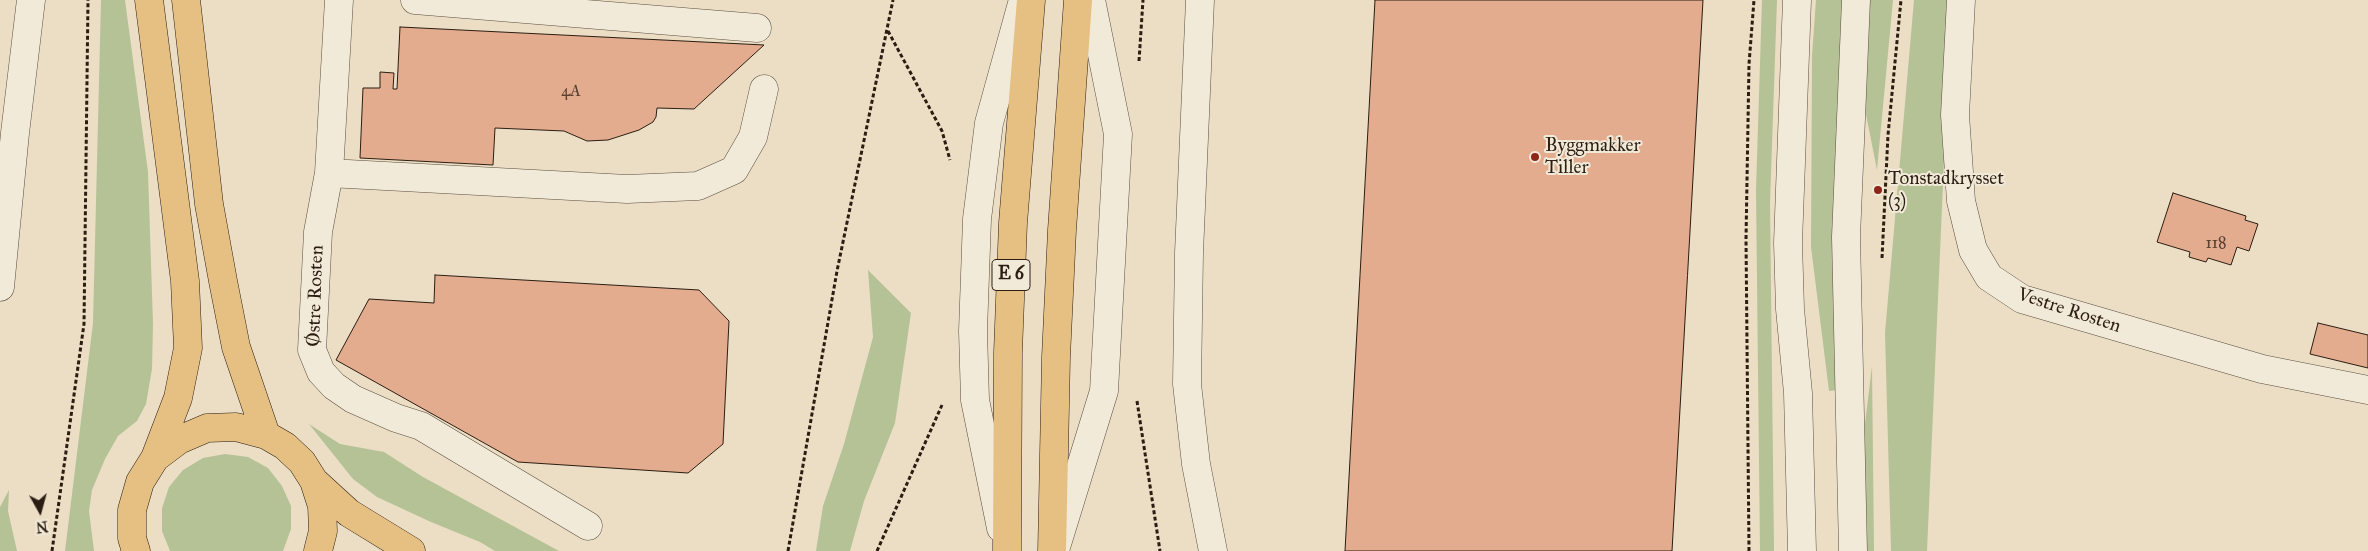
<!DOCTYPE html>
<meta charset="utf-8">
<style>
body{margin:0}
#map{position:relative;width:2368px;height:551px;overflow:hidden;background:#ebdec5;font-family:"IM FELL Great Primer",serif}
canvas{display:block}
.north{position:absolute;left:15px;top:486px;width:50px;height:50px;-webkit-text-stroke:4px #f2ead9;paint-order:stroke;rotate:173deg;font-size:14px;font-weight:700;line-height:20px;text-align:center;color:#2b1d11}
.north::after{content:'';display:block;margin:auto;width:18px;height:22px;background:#2b1d11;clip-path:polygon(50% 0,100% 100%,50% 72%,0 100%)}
</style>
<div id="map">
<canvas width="2368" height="551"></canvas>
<div class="north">N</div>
</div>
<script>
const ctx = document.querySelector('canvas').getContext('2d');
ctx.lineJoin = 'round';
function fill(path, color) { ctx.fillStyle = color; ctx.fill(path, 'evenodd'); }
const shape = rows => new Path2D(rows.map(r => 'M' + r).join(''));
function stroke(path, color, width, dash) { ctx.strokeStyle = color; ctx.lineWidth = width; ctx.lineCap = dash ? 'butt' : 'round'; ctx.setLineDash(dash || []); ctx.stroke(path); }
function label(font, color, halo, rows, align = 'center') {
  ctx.font = font + ' "IM FELL Great Primer",serif'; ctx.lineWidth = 4; ctx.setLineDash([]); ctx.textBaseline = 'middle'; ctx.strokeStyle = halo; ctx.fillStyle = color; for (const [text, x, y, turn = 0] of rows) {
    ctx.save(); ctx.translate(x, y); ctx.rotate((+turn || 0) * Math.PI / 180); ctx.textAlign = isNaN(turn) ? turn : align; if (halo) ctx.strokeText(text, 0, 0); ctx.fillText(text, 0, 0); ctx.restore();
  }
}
const green = shape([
 [101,0,125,0,148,172,153,324,152,369,146,404,137,421,118,436,105,459,92,490,89,511,94,551,65,551,93,323],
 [1762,0,1777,0,1770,203,1774,551,1760,551,1756,190],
 [1816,0,1843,0,1839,390,1829,391,1811,247,1812,56],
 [1868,0,1893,0,1877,170,1861,89],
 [1914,0,1951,0,1927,551,1891,551,1885,333],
 [868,270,911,313,895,423,864,501,850,551,816,551,823,506,844,444,873,337],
 [1872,366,1874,551,1864,551,1861,457],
 [309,424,340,444,384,452,423,477,559,551,495,551,480,542,431,522,377,497,353,479],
 [225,454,248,457,268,468,282,486,291,506,291,529,283,551,170,551,162,531,162,508,169,487,183,470,203,458],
 [9,490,8,511,17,551,0,551,0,507]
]);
const building = shape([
 [1375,0,1703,0,1672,551,1345,551,1375,0],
 [400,27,764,45,694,109,657,108,656,117,653,122,639,130,608,140,587,141,564,131,495,128,493,165,360,158,363,88,380,88,380,72,394,73,393,89,397,89,400,27],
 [2173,193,2246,216,2245,220,2258,224,2249,251,2237,247,2231,265,2208,258,2206,262,2189,257,2190,252,2157,242,2173,193],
 [435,275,699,290,729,321,723,444,688,473,518,462,336,360,369,299,434,303,435,275],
 [2318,323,2368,335,2368,368,2310,354,2318,323]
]);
const path = shape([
 [888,31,942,131,950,160],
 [1139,61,1143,0],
 [1882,258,1888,135,1901,0],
 [1137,401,1160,551],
 [52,551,84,324,88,0],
 [788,551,837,271,893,0],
 [877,551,942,405],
 [1749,551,1746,239,1749,64,1754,0]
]);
const minor = shape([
 [339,0,329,173,318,232,312,350,321,372,334,386,353,399,396,418,421,426,588,526],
 [415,0,757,28],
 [1200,0,1189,253,1187,384,1196,464,1213,551],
 [1797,0,1788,243,1790,309,1798,393,1802,551],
 [1961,0,1955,115,1961,201,1973,250,1989,277,2022,299,2262,369,2368,390],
 [329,173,627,189,698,186,734,170,753,137,764,89],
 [0,287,15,133,31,0],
 [1001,528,975,400,973,331,977,219,989,123,1023,0],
 [1056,547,1104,391,1118,134,1091,0],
 [1853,551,1846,237,1856,0]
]);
const major = shape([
 [149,0,185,281,188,348,178,398,155,458],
 [186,0,209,204,223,281,236,347,266,435],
 [314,481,349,513,411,551],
 [136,551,132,538,132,510,140,482,155,458,179,440,207,428,236,427,266,435,285,446,302,462,314,481,322,506,323,531,318,551]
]);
const highway = shape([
 [1007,551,1008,352,1013,223,1031,0],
 [1052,551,1056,357,1062,230,1078,0]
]);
const markers = [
 [1535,157,5,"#8f2418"],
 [1878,190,5,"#8f2418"]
];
const numberNames = [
 ["4A",571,92],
 ["118",2216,244]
];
const shields = [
 [1011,275,38]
];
const shieldNames = [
 ["E 6",1011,275]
];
const poiNames = [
 ["Byggmakker",1545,146],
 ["Tiller",1545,168],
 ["Tonstadkrysset",1888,179],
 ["(3)",1888,201]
];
const streetNames = [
 ["Østre Rosten",316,296,-88],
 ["Vestre Rosten",2069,311,18]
];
fill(green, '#b5c296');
fill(building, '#e3ac8f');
stroke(building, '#2b1d11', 1);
stroke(minor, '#5b4d3e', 29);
stroke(major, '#2b1d11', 29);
stroke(highway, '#2b1d11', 29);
stroke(path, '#2b1d11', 3, [4, 2.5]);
stroke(minor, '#f2ead9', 28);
stroke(major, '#e6bf82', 28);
stroke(highway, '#e6bf82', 28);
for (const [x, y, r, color] of markers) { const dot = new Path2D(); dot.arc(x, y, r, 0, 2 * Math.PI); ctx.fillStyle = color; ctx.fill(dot); stroke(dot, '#f2ead9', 2); }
label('16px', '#594130', null, numberNames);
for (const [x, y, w] of shields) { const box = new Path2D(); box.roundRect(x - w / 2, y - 15.5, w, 31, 4); ctx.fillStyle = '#f2ead9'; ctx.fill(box); stroke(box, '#2b1d11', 1); }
label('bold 18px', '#2b1d11', null, shieldNames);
label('19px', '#2b1d11', '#f2ead9', poiNames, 'left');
label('19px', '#2b1d11', '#f2ead9', streetNames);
</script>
